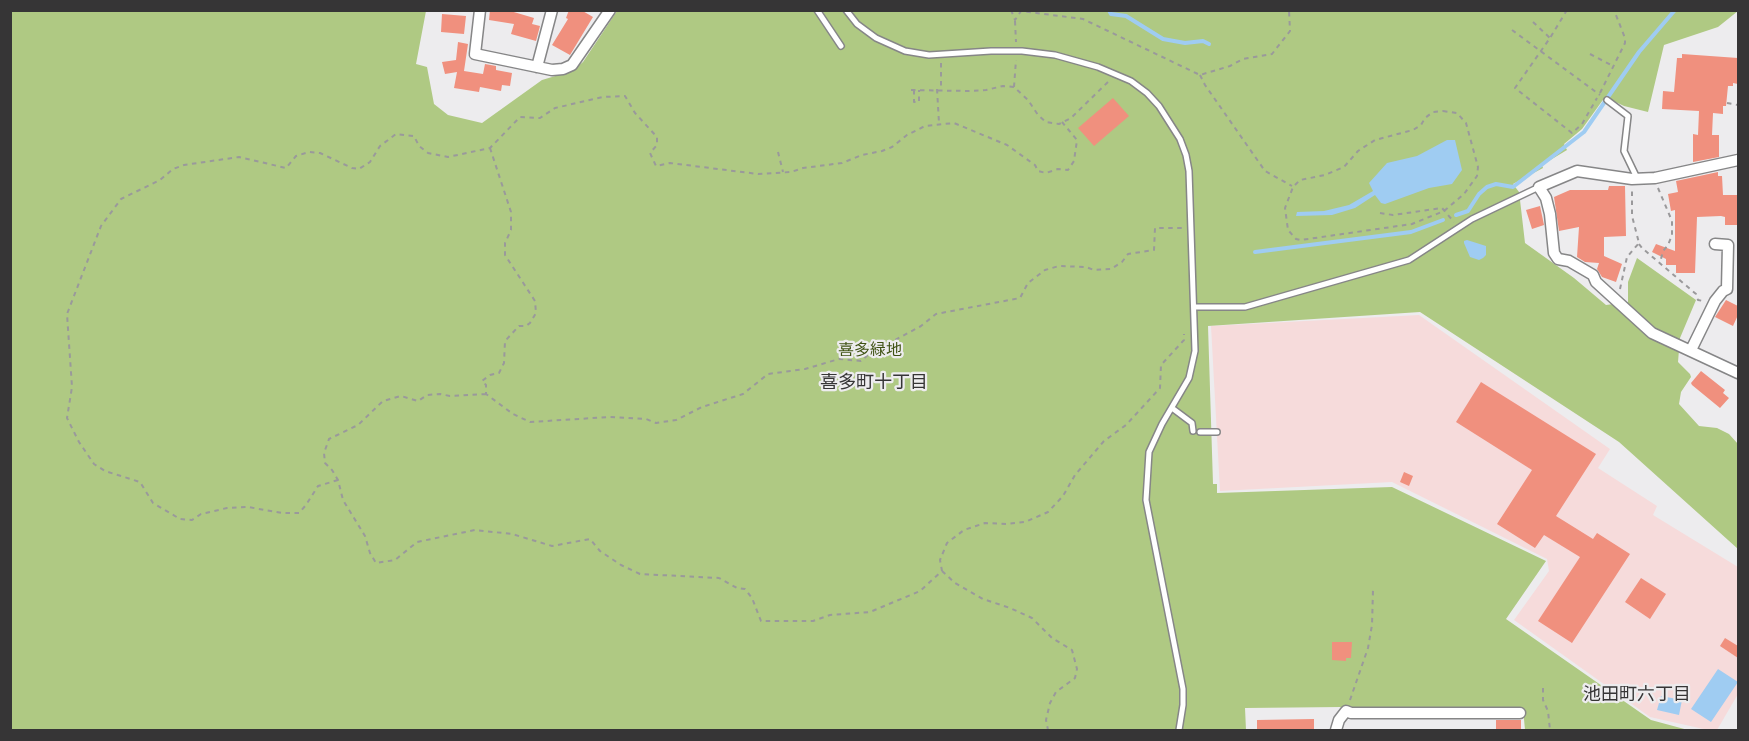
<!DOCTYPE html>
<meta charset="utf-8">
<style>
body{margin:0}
#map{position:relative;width:1749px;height:741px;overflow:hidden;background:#edecee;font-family:Mulish,sans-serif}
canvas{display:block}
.frame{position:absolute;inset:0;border:12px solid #363536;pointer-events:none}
</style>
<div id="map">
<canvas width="1749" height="741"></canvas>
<div class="frame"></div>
</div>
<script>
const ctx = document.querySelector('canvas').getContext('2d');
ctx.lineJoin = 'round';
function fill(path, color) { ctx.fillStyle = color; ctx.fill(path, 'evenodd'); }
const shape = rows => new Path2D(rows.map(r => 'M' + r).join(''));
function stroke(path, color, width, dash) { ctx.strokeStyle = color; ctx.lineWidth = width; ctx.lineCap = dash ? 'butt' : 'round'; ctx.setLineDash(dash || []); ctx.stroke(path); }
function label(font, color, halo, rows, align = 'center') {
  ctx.font = font + ' Mulish,"Noto Sans JP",sans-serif'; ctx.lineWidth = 4.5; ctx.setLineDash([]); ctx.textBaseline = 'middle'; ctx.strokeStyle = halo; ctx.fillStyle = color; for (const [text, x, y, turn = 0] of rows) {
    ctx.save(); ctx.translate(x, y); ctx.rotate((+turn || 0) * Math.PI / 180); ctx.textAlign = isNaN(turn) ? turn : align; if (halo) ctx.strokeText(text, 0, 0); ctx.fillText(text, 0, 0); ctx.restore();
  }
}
const education = shape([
 [1419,315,1610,449,1598,468,1657,506,1653,515,1738,567,1738,694,1717,730,1708,730,1650,717,1514,620,1549,571,1547,559,1392,482,1220,491,1211,326]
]);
const green = shape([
 [10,11,426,11,416,64,427,67,434,104,448,115,482,123,542,80,572,71,583,62,617,11,1738,11,1718,27,1664,45,1648,112,1624,106,1605,97,1582,129,1564,144,1567,150,1542,165,1543,168,1513,184,1519,192,1520,200,1525,243,1574,278,1606,305,1628,302,1628,282,1637,258,1696,300,1680,338,1678,362,1690,374,1691,377,1681,392,1679,404,1699,426,1717,428,1729,434,1738,444,1738,549,1619,442,1420,312,1208,326,1213,484,1217,484,1217,493,1392,487,1546,561,1506,619,1651,720,1688,730,1525,730,1523,708,1341,707,1245,708,1246,730,11,730]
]);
const water = shape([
 [1447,140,1455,140,1462,170,1452,184,1429,188,1385,204,1381,203,1375,195,1355,208,1332,215,1296,216,1297,212,1324,211,1349,205,1373,191,1369,183,1387,163,1417,156],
 [1467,240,1486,246,1486,255,1483,258,1479,260,1470,257,1464,243,1464,241],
 [1718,669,1738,682,1711,722,1691,709],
 [1661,696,1682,700,1679,715,1657,710]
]);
const stream = shape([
 [1109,10,1111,14,1126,16,1163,39,1185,43,1203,41,1209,44],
 [1456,215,1468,211,1479,194,1487,187,1496,184,1513,187,1584,132,1639,52,1675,10],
 [1255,252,1411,232,1443,220]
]);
const building = shape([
 [490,10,507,10,534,18,532,24,540,26,536,41,511,34,514,24,489,20],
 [569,10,581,10,593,17,570,55,552,45,568,19,566,18],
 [442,14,466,16,464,34,441,32],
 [458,42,468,44,464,71,483,74,485,64,496,66,496,70,512,73,510,86,502,85,501,91,480,87,479,92,454,88,457,72,445,74,442,62,456,60],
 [1682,54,1738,58,1738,84,1733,83,1733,86,1728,86,1726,106,1723,106,1723,114,1713,113,1712,135,1719,135,1719,157,1693,162,1693,134,1698,135,1699,111,1662,109,1663,91,1674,92,1677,58,1682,58],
 [1113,98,1129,116,1094,146,1078,128],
 [1718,172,1718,176,1722,176,1723,195,1738,195,1738,225,1725,225,1725,217,1721,216,1697,217,1695,273,1676,273,1676,265,1666,265,1666,259,1652,252,1656,244,1675,251,1675,210,1671,211,1668,194,1678,192,1676,181],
 [1609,186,1625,186,1626,236,1604,237,1604,256,1622,264,1616,282,1602,277,1597,269,1599,263,1585,262,1577,257,1579,227,1559,231,1554,197,1570,190,1608,190],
 [1540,206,1544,225,1532,229,1526,210],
 [1726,300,1738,306,1738,315,1733,326,1715,317],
 [1701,371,1725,390,1723,393,1729,398,1720,408,1692,385,1691,383],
 [1481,382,1596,454,1556,516,1593,539,1597,533,1630,554,1572,643,1538,621,1580,557,1544,535,1535,548,1497,524,1532,470,1456,422],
 [1404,472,1413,476,1409,486,1400,482],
 [1641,578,1666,594,1650,619,1625,602],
 [1725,638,1738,646,1738,658,1720,646],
 [1332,642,1352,642,1351,658,1346,658,1346,661,1332,660],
 [1314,719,1314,730,1257,730,1257,720],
 [1496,720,1521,720,1521,730,1496,730]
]);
const path = shape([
 [1011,10,1015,20,1021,11,1083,19,1200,75,1230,66,1243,59,1272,54,1290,31,1289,10],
 [1567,10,1550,38,1515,88,1572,133,1582,124,1597,98],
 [1015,21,1016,42],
 [1533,22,1550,38],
 [1512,30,1600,95],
 [1590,54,1613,66],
 [941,63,941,89],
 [1200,75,1205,85,1265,171,1292,186],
 [1014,87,1016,60],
 [937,89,939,123],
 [911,90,968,91,986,90,1003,86,1014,87,1028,100,1038,115,1046,122,1059,124,1071,118,1109,81],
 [914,90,914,102,919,102,919,90],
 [1600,93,1625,43,1625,38,1614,10],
 [1727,103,1738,105],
 [1443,111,1457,113,1466,123,1478,167,1477,176,1464,194,1444,211,1412,224,1301,240,1296,239,1288,230,1285,208,1293,187,1300,180,1325,175,1344,167,1358,151,1375,140,1413,130,1421,125,1425,118,1433,112,1443,111],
 [490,148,511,212,511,230,505,243,505,255,535,301,536,313,530,323,526,326,519,326,505,341,504,363,499,373,490,375,482,381,486,385,486,394,513,414,530,422,610,417,646,419,656,423,676,420,702,407,743,394,768,374,805,369,839,359,861,361,869,354,921,326,936,314,1020,298,1028,283,1045,270,1059,266,1086,267,1094,270,1111,269,1122,262,1128,254,1154,250,1155,228,1182,228],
 [778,152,783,172],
 [1658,188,1672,221,1672,235,1668,245,1663,251,1660,263],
 [1380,213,1393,215,1442,208,1454,222],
 [1639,244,1642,248,1696,294,1698,300,1703,301],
 [1620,289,1627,257,1639,243,1632,216,1632,190],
 [486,394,450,396,440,394,427,395,418,401,401,396,383,401,358,425,329,439,324,453,325,463,332,470,338,480,343,500,365,536,370,553,376,563,395,560,417,542,475,530,512,534,552,546,590,539,600,551,621,565,640,574,719,578,737,588,745,589,752,598,761,621,813,621,830,615,870,612,920,591,942,571,940,560,947,543,964,530,985,523,1006,524,1025,522,1048,512,1063,496,1075,475,1104,441,1126,425,1160,388,1161,365,1184,340,1184,334],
 [338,480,318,486,306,505,299,513,282,513,248,507,227,508,201,514,192,520,180,519,153,503,140,482,105,471,94,464,79,442,67,418,72,387,67,314,101,226,121,199,160,180,173,169,184,165,239,157,286,168,296,156,309,152,320,153,352,168,359,169,370,162,380,146,396,134,414,136,419,146,428,153,448,157,490,148,520,117,540,118,555,108,603,97,625,96,635,113,657,137,657,145,650,153,656,166,670,163,758,174,791,172,803,168,842,163,862,155,882,151,892,147,907,135,925,126,954,123,1007,145,1035,165,1038,171,1046,173,1058,169,1068,170,1074,161,1077,140,1062,122],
 [942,571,955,583,983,599,1010,608,1032,618,1052,638,1072,650,1077,669,1075,678,1056,692,1050,703,1046,720,1048,730],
 [1543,688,1543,700,1548,711,1550,730],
 [1350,700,1368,648,1372,625,1373,590]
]);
const service = shape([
 [817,10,841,46],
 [846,10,857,24,876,38,905,51,929,55,991,51,1022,51,1055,55,1098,67,1131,81,1147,93,1159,106,1180,139,1186,155,1189,171,1195,351,1189,378,1162,424,1149,452,1146,500,1183,689,1183,705,1179,730],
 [1607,100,1628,116,1624,151,1637,178],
 [1195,307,1245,307,1409,260,1472,219,1539,187],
 [1172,408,1192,423,1193,431],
 [1200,432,1217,432]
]);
const minor = shape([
 [480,10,475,54,552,70,563,69,572,65,610,10],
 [537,67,552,10],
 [1738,160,1655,178,1632,179,1577,171,1539,187,1546,198,1550,214,1554,253,1558,259,1569,261,1593,275,1596,282,1652,333,1738,373],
 [1691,350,1715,301,1723,291,1727,289,1728,245,1715,244],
 [1336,730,1339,720,1346,711,1351,713,1520,713]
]);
const parkNames = [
 ["喜多緑地",870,350]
];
const neighbourhoodNames = [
 ["喜多町十丁目",874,383],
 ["池田町六丁目",1637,695]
];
fill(education, '#f6dbdb');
fill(green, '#afc983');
fill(water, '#9fccf2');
stroke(stream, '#9fccf2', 4);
fill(building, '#f0907e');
stroke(service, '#868687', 8);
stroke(minor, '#868687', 13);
stroke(path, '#9a999b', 2, [4.5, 4.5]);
stroke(service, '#fff', 5);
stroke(minor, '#fff', 10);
label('16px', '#3f5213', '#edecee', parkNames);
label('18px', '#363536', '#edecee', neighbourhoodNames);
</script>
